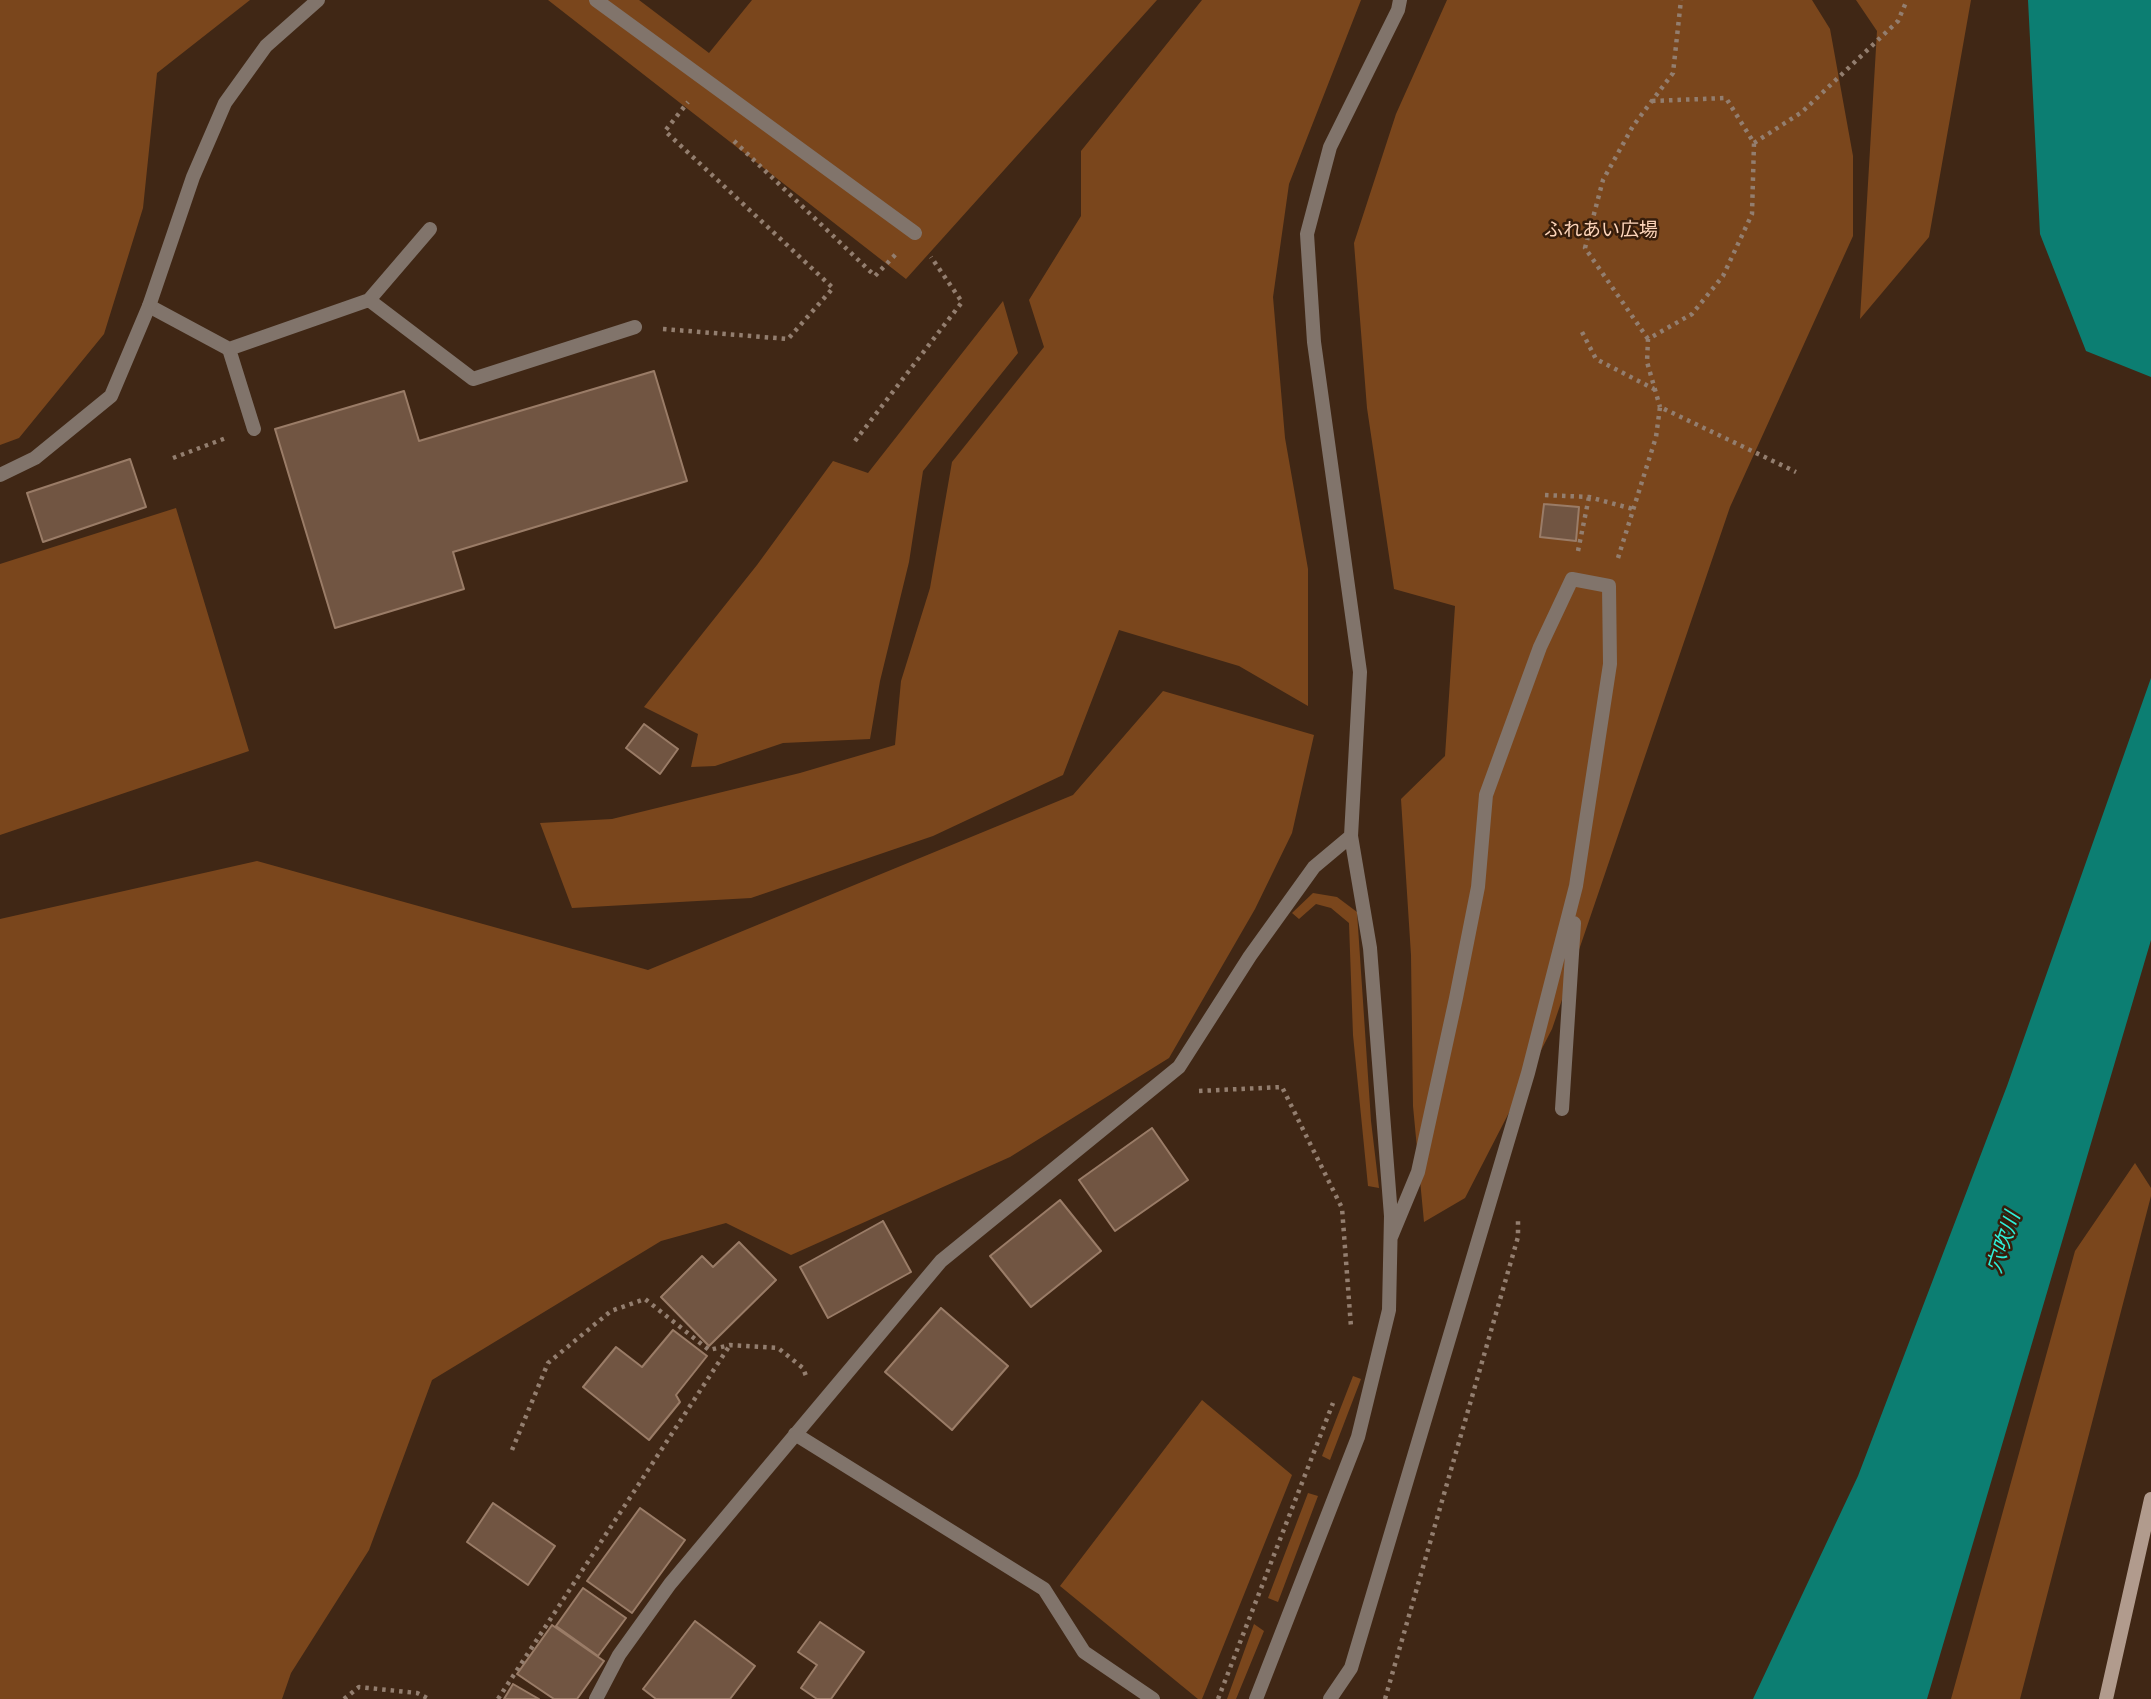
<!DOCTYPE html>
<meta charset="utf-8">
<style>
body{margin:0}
canvas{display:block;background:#402715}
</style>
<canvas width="2151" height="1699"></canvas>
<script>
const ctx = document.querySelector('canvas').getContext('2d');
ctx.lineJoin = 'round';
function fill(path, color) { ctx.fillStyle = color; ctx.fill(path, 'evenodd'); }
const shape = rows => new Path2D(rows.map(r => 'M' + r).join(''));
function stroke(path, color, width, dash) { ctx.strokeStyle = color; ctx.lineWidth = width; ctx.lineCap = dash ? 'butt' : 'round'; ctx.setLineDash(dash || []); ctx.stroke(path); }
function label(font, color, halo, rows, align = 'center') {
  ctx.font = font + ' "Sofia Sans Condensed","Noto Sans JP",sans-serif'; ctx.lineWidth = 5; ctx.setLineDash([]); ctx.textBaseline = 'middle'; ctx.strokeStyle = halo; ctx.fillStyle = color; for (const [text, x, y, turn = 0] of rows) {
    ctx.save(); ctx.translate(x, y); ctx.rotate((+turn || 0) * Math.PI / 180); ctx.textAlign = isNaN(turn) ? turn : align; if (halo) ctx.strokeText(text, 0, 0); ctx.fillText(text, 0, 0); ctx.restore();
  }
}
const green = shape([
 [0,0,250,0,157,73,143,208,104,334,19,438,0,445],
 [548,0,639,0,709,53,752,0,1157,0,906,279],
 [1202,0,1361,0,1289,184,1273,297,1285,438,1308,569,1308,706,1239,666,1119,630,1063,775,933,836,751,898,572,908,540,823,612,819,800,773,895,745,901,681,930,588,952,462,1044,347,1029,300,1081,216,1081,151],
 [1447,0,1812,0,1830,29,1853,156,1853,236,1730,507,1552,1029,1465,1198,1424,1222,1413,1106,1411,955,1401,799,1445,756,1455,606,1394,589,1367,408,1354,243,1396,114],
 [1856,0,1971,0,1929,237,1860,319,1877,31],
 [1003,301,1018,353,923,471,909,562,880,681,870,739,783,743,715,766,691,767,698,734,644,707,757,565,833,461,868,473],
 [176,508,249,751,0,835,0,564],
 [1163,691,1314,735,1292,833,1255,909,1169,1058,1010,1157,791,1255,726,1223,661,1241,432,1380,369,1550,291,1673,282,1699,0,1699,0,919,257,861,648,970,1073,795],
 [1313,893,1337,897,1357,912,1371,1121,1379,1188,1368,1186,1353,1035,1349,923,1331,908,1316,904,1299,919,1292,913],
 [2135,1163,2151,1188,2151,1196,2020,1699,1951,1699,2075,1251],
 [1353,1376,1361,1379,1330,1460,1322,1456],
 [1202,1400,1292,1475,1202,1699,1198,1699,1060,1586],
 [1308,1493,1318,1496,1278,1602,1268,1598],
 [1254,1624,1264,1631,1236,1699,1227,1699]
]);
const water = shape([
 [2028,0,2151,0,2151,377,2086,351,2040,234],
 [2151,678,2151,940,1927,1699,1753,1699,1858,1476,2007,1086]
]);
const building = shape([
 [654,371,687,481,453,552,464,589,335,628,275,429,404,391,419,441,654,371],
 [130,459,146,507,43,542,27,493,130,459],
 [1544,504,1579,507,1576,541,1540,537,1544,504],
 [644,724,678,749,660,774,626,748,644,724],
 [1152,1128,1188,1180,1115,1231,1079,1180,1152,1128],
 [1060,1200,1101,1251,1031,1307,990,1256,1060,1200],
 [883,1221,911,1272,828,1318,800,1267,883,1221],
 [739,1242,776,1280,709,1346,661,1297,702,1256,713,1267,739,1242],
 [941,1308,1008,1366,952,1430,885,1372,941,1308],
 [673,1330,707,1356,676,1395,680,1402,649,1440,583,1387,616,1347,642,1367,673,1330],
 [493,1503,555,1546,528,1585,467,1542,493,1503],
 [640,1508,685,1540,632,1613,587,1581,640,1508],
 [583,1588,626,1618,598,1656,556,1626,583,1588],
 [695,1621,755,1666,730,1699,656,1699,643,1689,695,1621],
 [820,1622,864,1652,831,1699,817,1699,801,1688,817,1665,798,1652,820,1622],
 [552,1625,604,1661,577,1699,554,1699,517,1674,552,1625],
 [513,1684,539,1699,504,1699,513,1684]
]);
const path = shape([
 [1652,101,1726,98,1754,143,1752,214,1723,276,1692,314,1648,339,1647,362,1660,407],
 [734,141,875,276,896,254],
 [1754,143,1802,112,1898,21,1907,0],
 [663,329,788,339,833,288,665,131,688,102],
 [1582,332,1596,359,1654,389],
 [1648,339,1585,248,1603,180,1633,126,1673,73,1681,0],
 [855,441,962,302,931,257],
 [173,458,226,438],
 [1545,495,1589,497,1633,509],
 [1578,551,1589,497],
 [1618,558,1656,437,1660,407,1796,472],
 [1199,1091,1282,1087,1342,1208,1351,1327],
 [512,1450,548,1363,611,1311,645,1299,709,1350,730,1345,778,1348,803,1368,806,1376],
 [344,1699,359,1687,417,1693,429,1699],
 [498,1699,730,1345],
 [1218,1699,1333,1403],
 [1385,1699,1518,1237,1518,1219]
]);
const lane = shape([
 [596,0,915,233],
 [369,300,430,229],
 [149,306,229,349,369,300,473,379,635,327],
 [229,349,254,429]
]);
const street = shape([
 [0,475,35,458,111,396,149,306,193,177,225,103,266,46,318,0],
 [1562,1109,1574,923],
 [795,1434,1044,1589,1084,1652,1153,1699],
 [596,1699,619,1655,670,1584,941,1261,1179,1067,1250,956,1314,867,1351,836],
 [1256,1699,1358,1437,1389,1310,1391,1216,1370,948,1351,836,1360,672,1314,342,1307,234,1330,147,1398,10,1400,0],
 [1330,1699,1351,1668,1528,1073,1576,886,1610,664,1609,586,1572,579,1540,647,1486,795,1478,887,1456,998,1418,1172,1391,1237]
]);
const secondary = shape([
 [2106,1699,2151,1499]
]);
const parkNames = [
 ["ふれあい広場",1601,231]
];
const waterNames = [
 ["穴吹川",2005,1243,-72]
];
fill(green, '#7a461c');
fill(water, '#0c7e72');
fill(building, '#715542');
stroke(building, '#9a7c67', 2);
stroke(path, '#937e6f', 4.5, [3.5, 5]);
stroke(lane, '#81746b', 14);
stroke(street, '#81746b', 14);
stroke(secondary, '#b19b8d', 14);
label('19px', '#fdd5ba', '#361d0b', parkNames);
label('italic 21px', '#2eeed9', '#361d0b', waterNames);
</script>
